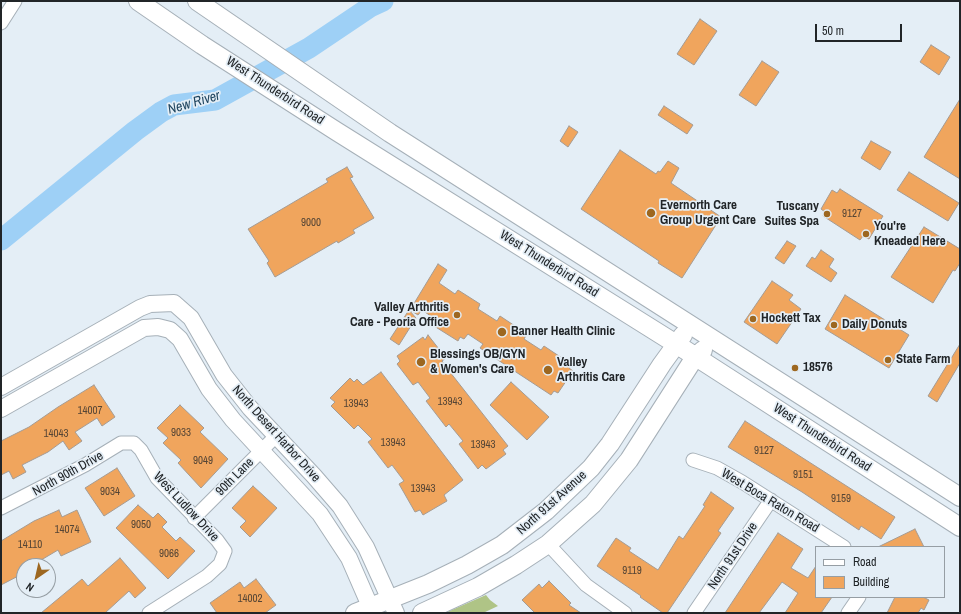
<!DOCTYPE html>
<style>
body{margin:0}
#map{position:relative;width:961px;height:614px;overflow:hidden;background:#e4eef6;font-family:"Archivo Narrow",sans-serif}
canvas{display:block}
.frame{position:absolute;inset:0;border:2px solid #212528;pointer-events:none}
.legend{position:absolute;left:815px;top:546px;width:130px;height:52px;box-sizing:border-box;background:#e4eef6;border:1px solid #969ea4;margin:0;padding:5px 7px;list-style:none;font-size:12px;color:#212528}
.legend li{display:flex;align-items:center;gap:8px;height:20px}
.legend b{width:20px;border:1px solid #969ea4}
.north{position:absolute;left:16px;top:558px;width:40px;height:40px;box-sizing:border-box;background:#e4eef6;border:1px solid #969ea4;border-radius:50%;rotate:214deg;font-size:11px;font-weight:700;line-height:16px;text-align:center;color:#212528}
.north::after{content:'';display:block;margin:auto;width:14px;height:18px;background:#9d6720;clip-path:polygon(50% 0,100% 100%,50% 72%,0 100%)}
.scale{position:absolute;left:815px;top:24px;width:87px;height:18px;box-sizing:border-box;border:2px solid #212528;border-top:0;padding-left:5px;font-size:12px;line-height:14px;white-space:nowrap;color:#212528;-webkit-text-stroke:3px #e4eef6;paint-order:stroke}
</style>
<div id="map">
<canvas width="961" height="614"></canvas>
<div class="frame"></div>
<ul class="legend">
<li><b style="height:5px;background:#fff"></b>Road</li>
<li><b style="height:11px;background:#f0a55d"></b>Building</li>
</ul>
<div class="north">N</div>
<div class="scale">50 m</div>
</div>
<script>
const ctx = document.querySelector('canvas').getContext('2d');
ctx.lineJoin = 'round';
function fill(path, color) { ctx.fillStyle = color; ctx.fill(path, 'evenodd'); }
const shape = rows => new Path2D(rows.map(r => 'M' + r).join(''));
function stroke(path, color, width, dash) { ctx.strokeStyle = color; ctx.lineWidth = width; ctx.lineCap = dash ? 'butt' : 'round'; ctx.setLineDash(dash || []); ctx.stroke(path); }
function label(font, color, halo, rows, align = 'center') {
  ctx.font = font + ' "Archivo Narrow",sans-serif'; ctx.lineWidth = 3.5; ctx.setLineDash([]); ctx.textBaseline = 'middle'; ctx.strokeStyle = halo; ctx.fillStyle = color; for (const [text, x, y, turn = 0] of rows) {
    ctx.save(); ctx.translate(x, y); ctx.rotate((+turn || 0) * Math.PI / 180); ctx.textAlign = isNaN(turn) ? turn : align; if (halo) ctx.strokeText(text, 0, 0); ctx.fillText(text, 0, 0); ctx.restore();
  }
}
const green = shape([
 [486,595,490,600,498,606,483,613,445,613]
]);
const river = shape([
 [1,240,135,131,161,112,174,105,215,100,309,48,370,7,383,1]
]);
const building = shape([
 [700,19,717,31,694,65,677,54,700,19],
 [931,45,950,57,939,75,920,62,931,45],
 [762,61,779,72,756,106,739,95,762,61],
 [960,99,960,179,924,157,960,99],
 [664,106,693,125,687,134,658,115,664,106],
 [569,126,578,132,568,147,560,141,569,126],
 [871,141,891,152,880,170,861,158,871,141],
 [620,150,656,174,658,171,660,172,668,161,679,168,671,183,721,217,682,278,658,263,659,261,581,209,620,150],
 [347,167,353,177,350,178,374,218,353,230,355,233,338,243,337,241,275,277,267,263,269,261,248,229,328,182,326,179,347,167],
 [909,172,959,203,948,221,897,190,909,172],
 [840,189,883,216,869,239,863,236,860,240,823,216,825,212,821,209,832,190,837,193,840,189],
 [924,227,960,249,960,263,955,271,953,270,933,303,891,277,924,227],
 [787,241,796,246,784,264,775,258,787,241],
 [821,250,834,259,829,267,837,273,831,282,806,266,812,257,815,259,821,250],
 [438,264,447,270,439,283,455,294,458,290,480,304,478,309,497,321,500,316,527,334,524,339,541,350,544,346,571,364,569,368,573,371,558,393,554,391,551,395,519,374,480,348,483,344,468,334,464,339,460,337,458,341,434,326,438,321,422,310,418,315,410,310,438,264],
 [772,281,793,295,789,300,801,309,777,344,744,322,772,281],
 [845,295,909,335,889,368,825,329,845,295],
 [409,310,416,318,399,345,390,339,409,310],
 [428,335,446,358,442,361,446,367,508,446,503,450,506,454,486,469,482,465,478,469,459,444,463,441,449,424,446,427,426,401,430,398,418,382,413,385,397,364,400,361,397,356,423,337,425,340,428,335],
 [960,344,960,363,937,402,928,396,960,344],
 [381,372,463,480,444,495,447,501,423,515,420,510,415,512,399,484,404,481,392,465,388,468,368,442,372,439,358,425,354,429,331,406,335,402,330,398,350,378,354,382,357,379,363,385,381,372],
 [511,382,549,417,527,440,490,405,511,382],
 [94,385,115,417,102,426,97,418,75,432,82,441,69,450,63,441,48,452,22,465,26,472,13,479,9,471,1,475,1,441,29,427,58,407,94,385],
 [180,405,204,428,200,432,228,459,201,488,178,463,181,460,163,443,168,438,157,428,180,405],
 [745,421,895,517,881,539,861,526,859,530,802,492,728,447,745,421],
 [117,468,135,496,104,516,85,488,117,468],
 [253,486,277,508,250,537,240,527,246,521,232,508,253,486],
 [711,492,734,508,718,531,721,533,667,613,663,613,640,597,641,596,597,566,616,538,631,548,629,551,658,570,679,536,683,539,705,506,703,505,711,492],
 [138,505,153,518,158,513,167,522,162,527,176,541,180,537,195,551,168,579,116,528,138,505],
 [59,510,62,517,77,510,91,542,61,556,58,550,31,566,24,566,24,573,1,585,1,541,34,521,59,510],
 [915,529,924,547,878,547,915,529],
 [778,533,803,549,791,568,808,578,816,566,816,597,832,597,821,613,785,613,798,593,782,582,759,613,725,613,778,533],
 [120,558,146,588,135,598,129,591,105,613,41,613,82,579,88,586,120,558],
 [256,579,276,605,265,613,217,613,210,603,240,582,244,588,256,579],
 [549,581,571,603,569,605,581,613,535,613,522,600,539,584,542,588,549,581],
 [895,597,923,597,929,600,924,610,921,608,918,613,887,613,895,597]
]);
const minor = shape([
 [1,23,15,1],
 [693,460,717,468,742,482,844,547],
 [1,508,85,465,121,443,134,443,141,450,157,478,217,540,225,551,220,564,207,576,149,613],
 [194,518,276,436],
 [548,544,586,585,625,613],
 [694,613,771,500],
 [848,613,859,597]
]);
const tertiary = shape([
 [1,387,140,308,150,304,174,303,191,318,224,375,250,408,314,476,340,506,366,547,396,613],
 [1,409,144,328,158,327,170,330,180,339,209,389,233,420,320,514,349,558,373,613]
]);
const secondary = shape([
 [138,1,202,45,336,131,676,344,960,527],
 [197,1,390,133,960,497],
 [355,613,428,584,467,565,502,545,546,511,591,468,610,444,662,364,683,335],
 [422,613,478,587,516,565,548,544,593,504,629,460,695,357,703,350]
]);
const markers = [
 [651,213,5,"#9d6720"],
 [827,214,4,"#9d6720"],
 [866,234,4,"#9d6720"],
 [457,315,4,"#9d6720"],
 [753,319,4,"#9d6720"],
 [834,325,4,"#9d6720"],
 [502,332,5,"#9d6720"],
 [888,360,4,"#9d6720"],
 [421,362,5,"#9d6720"],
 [795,368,4,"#9d6720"],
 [548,370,5,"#9d6720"]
];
const numberNames = [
 ["9127",852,214],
 ["9000",311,223],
 ["13943",450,402],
 ["13943",356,404],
 ["14007",90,411],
 ["9033",181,433],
 ["14043",56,434],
 ["13943",393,443],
 ["13943",483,445],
 ["9127",764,451],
 ["9049",203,461],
 ["9151",803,475],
 ["13943",423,489],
 ["9034",110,492],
 ["9159",841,499],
 ["9050",141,525],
 ["14074",67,530],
 ["14110",30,545],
 ["9066",169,554],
 ["9119",632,571],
 ["14002",250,599]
];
const streetNames = [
 ["West Thunderbird Road",275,91,33],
 ["West Thunderbird Road",549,264,32],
 ["North Desert Harbor Drive",276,434,48],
 ["West Thunderbird Road",822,438,33],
 ["North 90th Drive",68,474,-29],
 ["90th Lane",235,477,-45],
 ["West Boca Raton Road",770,501,31],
 ["North 91st Avenue",552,503,-42],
 ["West Ludlow Drive",186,507,47],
 ["North 91st Drive",733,556,-56]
];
const poiNames = [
 ["Evernorth Care",660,206],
 ["Group Urgent Care",660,221],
 ["Tuscany",819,207,"right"],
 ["Suites Spa",819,222,"right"],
 ["You're",874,227],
 ["Kneaded Here",874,242],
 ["Valley Arthritis",449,308,"right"],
 ["Care - Peoria Office",449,323,"right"],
 ["Hockett Tax",761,319],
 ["Daily Donuts",842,325],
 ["Banner Health Clinic",511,332],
 ["Blessings OB/GYN",430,355],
 ["& Women's Care",430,370],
 ["State Farm",896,360],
 ["Valley",557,363],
 ["Arthritis Care",557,378],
 ["18576",803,368]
];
const waterNames = [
 ["New River",194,103,-16]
];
fill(green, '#afc486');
stroke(river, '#9ed0f6', 21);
fill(building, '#f0a55d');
stroke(building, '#a49b93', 1);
stroke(minor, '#a6b0b8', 15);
stroke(tertiary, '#a6b0b8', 18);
stroke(secondary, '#a6b0b8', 20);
stroke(minor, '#fff', 13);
stroke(tertiary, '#fff', 16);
stroke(secondary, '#fff', 18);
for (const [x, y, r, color] of markers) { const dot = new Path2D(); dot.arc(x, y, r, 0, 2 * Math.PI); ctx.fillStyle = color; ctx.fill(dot); stroke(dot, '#e4eef6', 1.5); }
label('11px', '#554535', null, numberNames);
label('13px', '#212528', '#e4eef6', streetNames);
label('bold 13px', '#212528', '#e4eef6', poiNames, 'left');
label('italic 14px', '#1f455f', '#e4eef6', waterNames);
</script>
